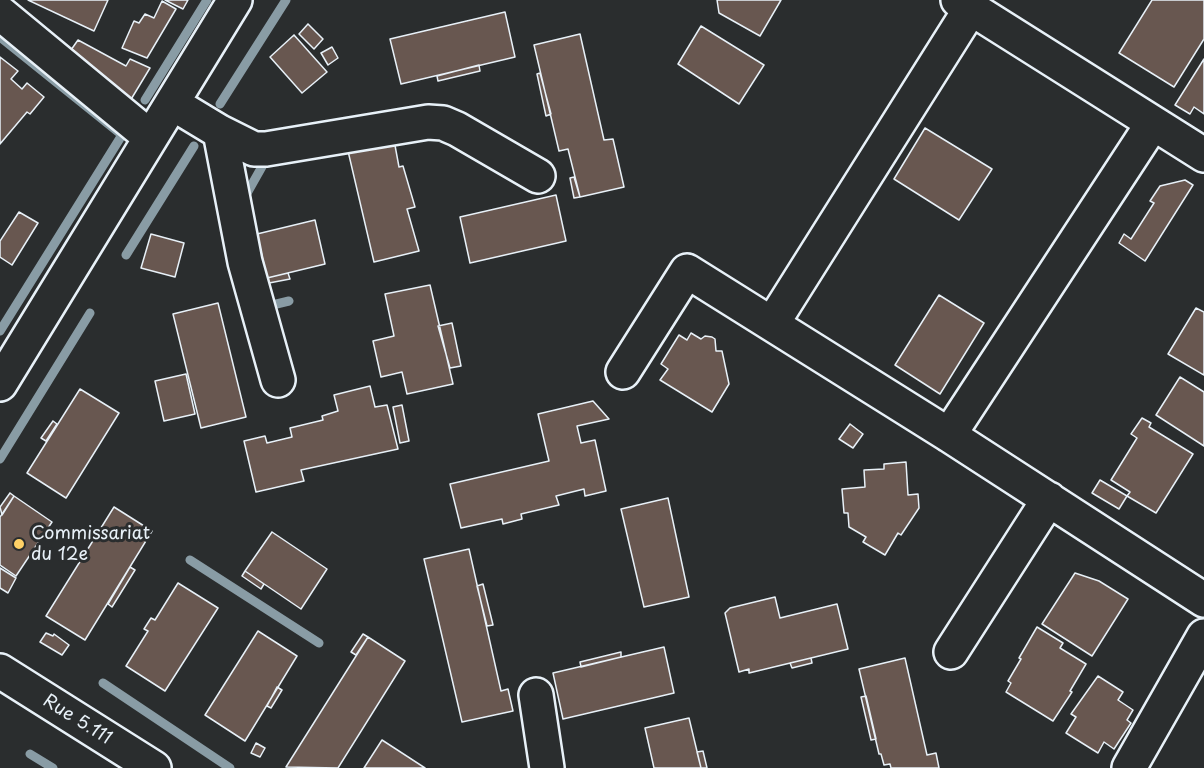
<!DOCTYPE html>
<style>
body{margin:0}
canvas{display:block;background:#2a2d2e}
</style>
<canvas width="1204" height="768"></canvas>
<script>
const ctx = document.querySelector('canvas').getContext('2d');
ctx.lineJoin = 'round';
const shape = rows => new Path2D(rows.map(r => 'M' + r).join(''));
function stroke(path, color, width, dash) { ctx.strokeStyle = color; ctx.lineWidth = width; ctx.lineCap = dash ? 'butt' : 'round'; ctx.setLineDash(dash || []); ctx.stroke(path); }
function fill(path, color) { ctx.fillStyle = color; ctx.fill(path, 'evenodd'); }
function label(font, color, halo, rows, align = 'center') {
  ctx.font = font + ' "Playpen Sans",sans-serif'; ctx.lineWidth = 6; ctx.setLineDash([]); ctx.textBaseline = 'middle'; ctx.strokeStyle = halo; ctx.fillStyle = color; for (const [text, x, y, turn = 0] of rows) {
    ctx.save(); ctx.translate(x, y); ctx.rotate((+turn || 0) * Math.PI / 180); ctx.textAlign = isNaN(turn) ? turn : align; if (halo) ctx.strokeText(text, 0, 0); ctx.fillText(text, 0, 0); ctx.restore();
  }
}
const stream = shape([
 [0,37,122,135,0,331],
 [145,100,207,0],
 [220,104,286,0],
 [246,195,268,156],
 [126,255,194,146],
 [264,307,289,301],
 [0,459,90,313],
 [190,560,319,643],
 [103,683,230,768],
 [30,754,53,768]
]);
const building = shape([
 [28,0,108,0,94,31,28,0],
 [165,0,188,0,183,9,165,0],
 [717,0,781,0,760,36,719,13,717,0],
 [1152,0,1204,0,1204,39,1174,87,1119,53,1152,0],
 [162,1,176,9,147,58,122,48,134,21,139,23,145,14,154,18,162,1],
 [505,12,515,57,401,84,390,39,505,12],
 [308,24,323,39,314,49,299,34,308,24],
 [701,26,764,65,739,104,678,64,701,26],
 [580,34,604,140,613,139,624,187,580,197,568,149,559,151,534,45,580,34],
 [294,35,327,72,302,93,270,57,294,35],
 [78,40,126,66,130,59,150,68,130,101,66,57,78,40],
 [332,47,338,58,328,65,321,53,332,47],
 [0,57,18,71,11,79,22,89,27,83,44,97,30,114,27,112,0,144,0,57],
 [1204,59,1204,114,1194,107,1190,114,1175,105,1204,59],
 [479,65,480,71,438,81,437,76,479,65],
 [540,73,551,114,546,116,537,74,540,73],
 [925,128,992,169,959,220,894,179,925,128],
 [394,140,399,167,403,166,415,207,407,209,419,251,374,262,348,151,394,140],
 [574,177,580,197,574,198,570,178,574,177],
 [1185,180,1193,185,1145,261,1119,243,1124,234,1131,239,1154,203,1150,201,1160,186,1185,180],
 [556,195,566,241,470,263,460,217,556,195],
 [19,212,38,223,12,265,0,257,0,241,19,212],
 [315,220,325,264,267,278,257,234,315,220],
 [151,234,184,243,175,277,141,268,151,234],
 [288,273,290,279,269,283,267,278,288,273],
 [430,285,453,384,407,394,402,372,381,377,373,341,394,336,385,294,430,285],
 [939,295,984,323,940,394,895,365,939,295],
 [218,303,246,417,201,428,173,314,218,303],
 [1196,308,1204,312,1204,375,1168,354,1196,308],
 [452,323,461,366,450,368,438,326,452,323],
 [691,333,701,339,705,336,712,337,715,339,716,351,722,351,729,384,712,412,660,380,668,369,661,364,679,335,687,340,691,333],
 [186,374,195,414,164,421,155,381,186,374],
 [1180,377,1204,392,1204,446,1156,415,1180,377],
 [370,386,375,407,387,405,398,449,301,470,304,481,256,492,244,441,265,436,267,443,292,437,290,428,323,420,322,416,338,411,334,395,370,386],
 [80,389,119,413,66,498,27,473,80,389],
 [593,401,609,419,577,426,581,443,595,440,606,491,585,496,584,489,556,496,559,505,521,514,522,519,503,524,502,519,461,528,450,484,549,461,538,414,593,401],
 [402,405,409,441,400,443,393,407,402,405],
 [1142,418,1151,423,1149,427,1193,454,1156,513,1127,496,1130,492,1111,480,1137,438,1131,434,1142,418],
 [53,421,57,424,46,441,41,438,53,421],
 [850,424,863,434,853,448,839,439,850,424],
 [906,462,908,495,918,494,919,508,901,535,898,533,885,555,863,542,866,537,849,527,848,513,844,513,842,489,865,487,864,470,884,469,884,464,906,462],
 [1100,480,1127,496,1119,509,1092,493,1100,480],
 [10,493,14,496,2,515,0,507,10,493],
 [14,496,52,522,16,576,0,565,0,517,14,496],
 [668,498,689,597,644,607,621,509,668,498],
 [114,507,152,531,85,640,46,616,114,507],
 [272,532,327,569,301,609,245,571,272,532],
 [469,549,501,691,508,689,513,711,462,722,424,559,469,549],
 [130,567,135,570,112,607,108,604,130,567],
 [0,568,16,578,8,593,0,588,0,568],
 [245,571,264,584,261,589,242,576,245,571],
 [1075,573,1099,581,1128,599,1092,656,1042,624,1075,573],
 [178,583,218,608,165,691,126,666,148,631,144,629,151,618,155,620,178,583],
 [483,584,493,625,487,626,477,586,483,584],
 [775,597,780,618,837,604,848,649,749,673,749,669,739,672,725,613,730,608,775,597],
 [1037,627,1063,643,1060,648,1086,664,1070,691,1072,692,1053,721,1006,692,1011,683,1008,681,1021,659,1019,658,1037,627],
 [258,631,297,656,245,741,205,715,258,631],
 [46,633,53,636,54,634,69,645,62,655,40,642,46,633],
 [363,634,368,637,356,655,351,652,363,634],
 [368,637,405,661,338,768,286,767,368,637],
 [664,647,674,693,563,719,553,673,664,647],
 [621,652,621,657,581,667,580,662,621,652],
 [811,658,812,663,792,668,790,663,811,658],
 [905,658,927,755,936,753,939,768,891,768,890,764,884,765,881,754,879,754,859,669,905,658],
 [1098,676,1123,692,1118,700,1133,710,1127,720,1131,723,1114,749,1104,742,1098,753,1066,733,1076,717,1071,714,1098,676],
 [277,687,282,690,271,708,267,706,277,687],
 [866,696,876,739,871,740,861,697,866,696],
 [689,718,701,768,654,768,645,728,689,718],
 [382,740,425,768,364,768,382,740],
 [256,743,265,748,260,757,251,753,256,743],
 [703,751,707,768,701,768,697,752,703,751]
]);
const minor = shape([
 [958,0,1204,155],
 [0,13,150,137],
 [172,103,220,132,254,149,266,149,428,122,443,123,457,129,538,176],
 [220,132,245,262,278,380],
 [772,324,971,8],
 [623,372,687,271,949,435,1204,600],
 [0,384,235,0],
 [949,435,1153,123],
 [951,652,1049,499],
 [0,671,154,768],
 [536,695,547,768],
 [1129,768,1204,636]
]);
const markers = [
 [19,544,6,"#ffd166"]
];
const poiNames = [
 ["Commissariat",31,534],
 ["du 12e",31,555]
];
const streetNames = [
 ["Rue 5.111",77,720,32]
];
stroke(stream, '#899ca5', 9);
fill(building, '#685750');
stroke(building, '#e8f1f8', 1.5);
stroke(minor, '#e8f1f8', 38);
stroke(minor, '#2a2d2e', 33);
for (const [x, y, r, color] of markers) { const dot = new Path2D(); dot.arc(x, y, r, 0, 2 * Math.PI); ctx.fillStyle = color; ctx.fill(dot); stroke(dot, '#2a2d2e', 2); }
label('18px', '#e8f1f8', '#2a2d2e', poiNames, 'left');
label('18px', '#e8f1f8', '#2a2d2e', streetNames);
</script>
